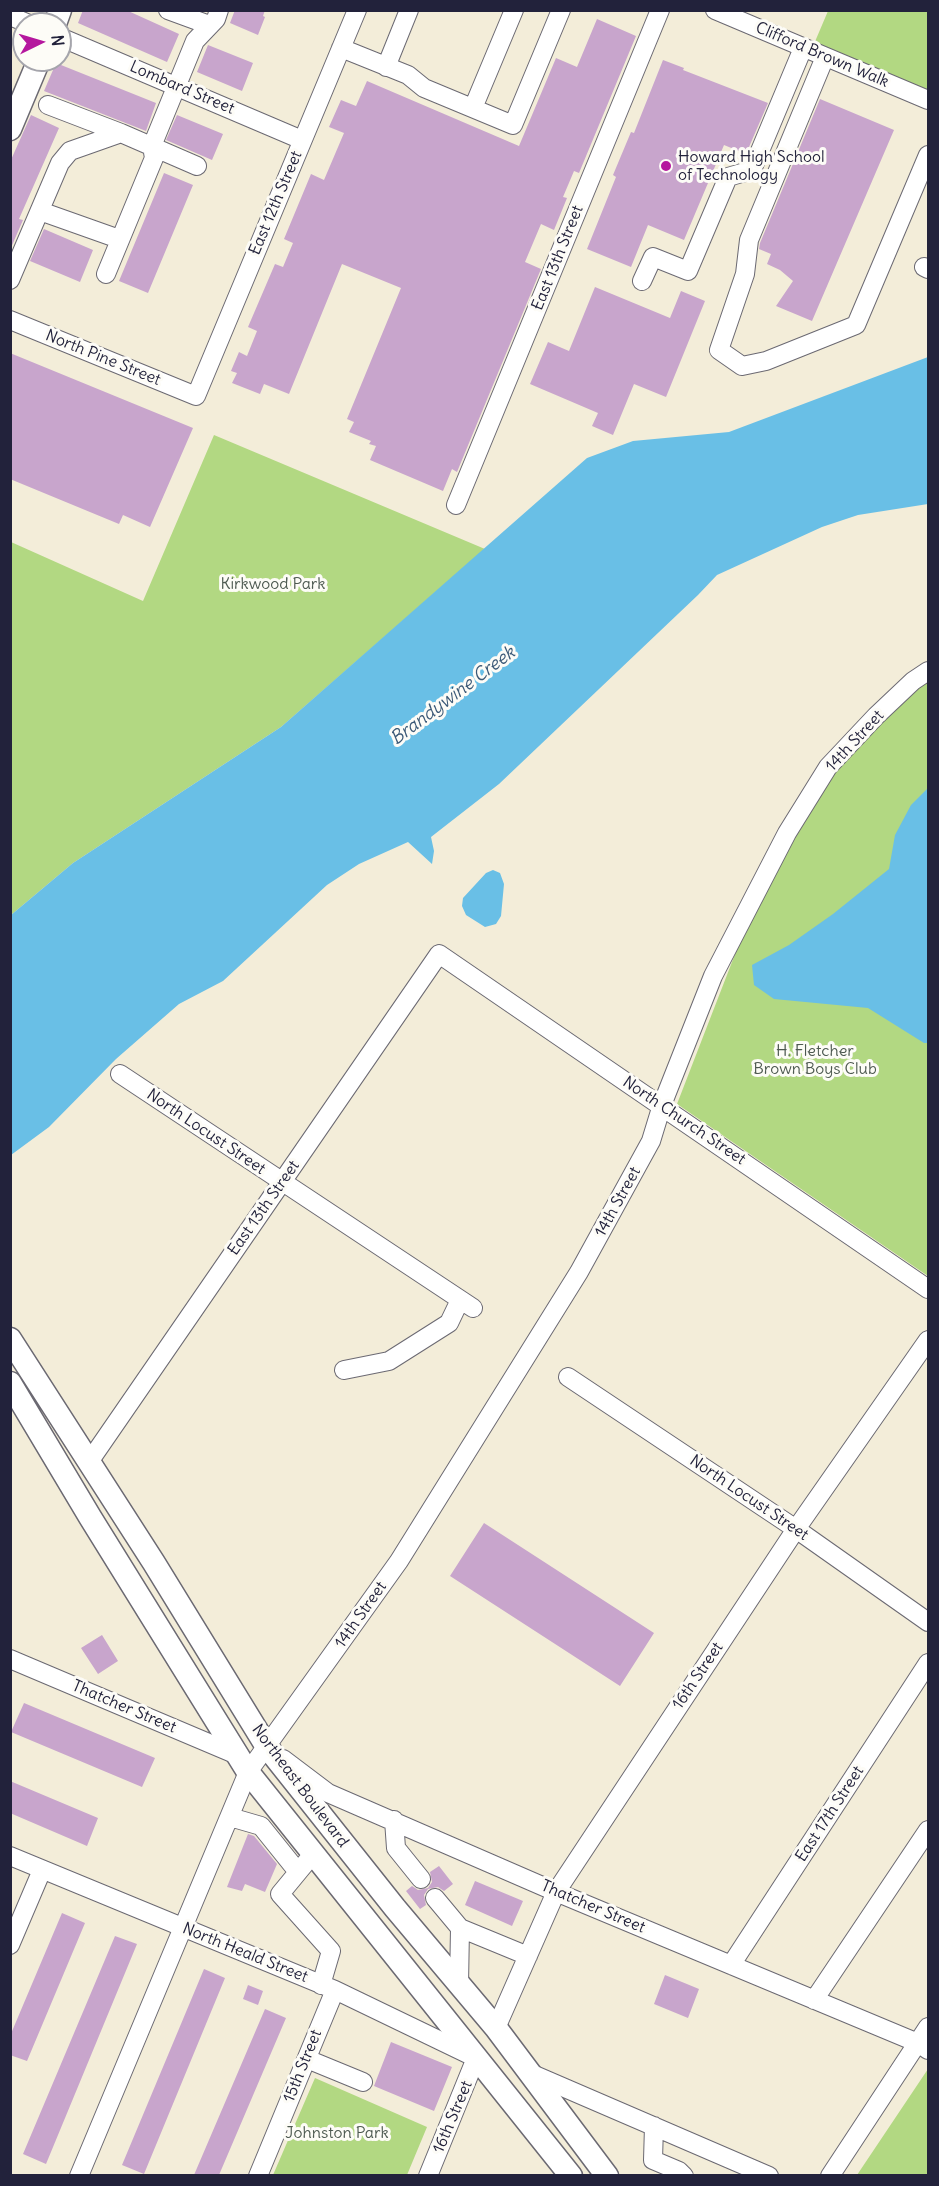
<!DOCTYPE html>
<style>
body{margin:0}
#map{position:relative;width:939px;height:2186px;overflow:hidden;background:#f3edd9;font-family:Delius,sans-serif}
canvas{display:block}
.frame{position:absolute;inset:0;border:12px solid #22223b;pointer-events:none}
.north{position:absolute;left:12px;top:12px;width:60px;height:60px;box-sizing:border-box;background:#fdfcf7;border:2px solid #a5a5ac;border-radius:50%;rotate:85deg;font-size:16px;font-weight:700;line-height:24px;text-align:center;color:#22223b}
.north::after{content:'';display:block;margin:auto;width:21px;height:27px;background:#b5179e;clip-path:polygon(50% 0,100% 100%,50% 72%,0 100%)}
</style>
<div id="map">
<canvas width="939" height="2186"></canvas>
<div class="frame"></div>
<div class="north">N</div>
</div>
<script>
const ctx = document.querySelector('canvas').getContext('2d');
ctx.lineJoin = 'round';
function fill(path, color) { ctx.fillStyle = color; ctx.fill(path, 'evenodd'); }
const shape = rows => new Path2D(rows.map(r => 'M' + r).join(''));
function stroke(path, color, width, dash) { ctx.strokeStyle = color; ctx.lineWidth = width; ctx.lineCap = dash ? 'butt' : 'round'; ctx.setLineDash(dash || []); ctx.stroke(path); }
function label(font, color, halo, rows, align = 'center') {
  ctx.font = font + ' Delius,sans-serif'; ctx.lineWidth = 6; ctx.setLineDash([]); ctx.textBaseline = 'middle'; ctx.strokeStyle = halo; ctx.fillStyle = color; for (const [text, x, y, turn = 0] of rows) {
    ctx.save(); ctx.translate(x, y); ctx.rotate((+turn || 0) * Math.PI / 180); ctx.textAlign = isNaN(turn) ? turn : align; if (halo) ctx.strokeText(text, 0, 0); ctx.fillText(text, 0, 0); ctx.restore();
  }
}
const green = shape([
 [828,11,928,11,928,100,811,51],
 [214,435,485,549,281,727,73,863,11,915,11,542,143,601],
 [928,671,928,1276,677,1104,744,931,825,773],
 [928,2069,928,2175,857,2175],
 [315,2078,427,2127,407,2175,273,2175]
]);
const water = shape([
 [928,357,928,504,858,515,822,527,717,575,698,595,499,784,431,837,434,851,432,864,408,842,359,864,327,885,223,981,179,1004,116,1059,49,1127,11,1155,11,915,73,863,281,727,587,458,633,441,729,432],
 [928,788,928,1043,924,1043,868,1008,774,999,754,985,752,965,789,945,833,914,889,869,895,835,911,805],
 [493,870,500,873,504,884,501,916,496,924,485,927,466,915,462,906,463,898,486,873]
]);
const building = shape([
 [83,10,126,10,179,34,167,62,78,23],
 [235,10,265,10,263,16,265,17,258,35,230,23],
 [597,19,636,36,579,173,574,171,563,197,567,198,554,230,541,224,525,262,541,269,457,472,452,469,443,491,370,460,376,446,369,444,371,441,349,432,354,422,347,419,401,288,342,264,289,394,264,384,260,394,232,383,237,373,231,371,239,352,247,356,257,331,248,327,275,264,283,267,293,243,284,239,311,174,324,180,344,133,329,127,341,100,356,106,367,81,519,146,556,58,577,67],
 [208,45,253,63,242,91,197,72],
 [663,60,684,68,683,70,768,103,746,154,724,145,684,240,648,225,631,267,587,249,616,177,613,175,631,132,634,133],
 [56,63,156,103,146,131,44,91],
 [820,99,894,130,812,321,776,306,793,281,780,270,767,264,771,254,759,249,760,243],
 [31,115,59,128,19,219,23,220,10,250,10,162],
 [177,115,223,134,212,160,166,140],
 [164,173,193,185,148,293,119,281],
 [44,229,93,250,80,282,30,261],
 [595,287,670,318,681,291,705,301,666,397,634,384,613,435,592,426,598,413,530,384,548,342,569,351],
 [10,353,193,428,150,527,123,515,119,524,10,479],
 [484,1523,654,1633,620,1686,450,1576],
 [102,1635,118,1661,98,1674,81,1648],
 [24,1703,155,1758,142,1787,11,1732],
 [10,1781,98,1818,87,1846,10,1813],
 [248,1834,254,1836,277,1864,265,1892,245,1884,242,1891,227,1887],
 [439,1866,453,1884,444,1891,438,1887,428,1889,424,1895,426,1905,420,1909,406,1891,412,1886,418,1890,428,1888,432,1882,430,1872],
 [475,1881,523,1901,512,1926,465,1905],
 [62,1913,85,1923,27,2061,10,2055,10,2036],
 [115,1936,137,1944,46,2164,23,2154],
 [204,1969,225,1978,144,2174,122,2165],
 [665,1975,699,1989,688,2018,654,2004],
 [248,1985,263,1991,258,2005,243,1999],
 [265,2009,286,2018,219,2175,194,2175],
 [391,2042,452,2067,434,2111,374,2086]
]);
const minor = shape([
 [168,10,209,25],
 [715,10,928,100],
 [10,16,29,24],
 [60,37,302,140],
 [341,48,408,75,424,88,513,125,561,10],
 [825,57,749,240,745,274,719,350,742,366,766,361,856,325,928,155],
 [386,67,409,10],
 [48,105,121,133,197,166],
 [473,108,514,10],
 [40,211,119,239],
 [924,267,928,269],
 [106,274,154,158,152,146,195,41,216,19,219,10],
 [10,280,60,163,70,151,121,133],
 [642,281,653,257,688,271,728,177,752,170,803,48],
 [10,320,196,396,357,10],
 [456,505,660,10],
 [120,1074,473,1308],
 [344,1370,389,1361,449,1323,460,1300],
 [568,1377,796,1529,928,1622],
 [89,1462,439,954,928,1289],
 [10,1659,237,1755],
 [283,1759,328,1793,556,1892,918,2043,928,2050],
 [230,1817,261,1826,298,1872],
 [394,1820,396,1848,421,1879],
 [313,1854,280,1894,331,1951,321,1985],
 [10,1856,335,1990,476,2058,428,2176],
 [435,1898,460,1928,459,1985],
 [460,1928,528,1956],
 [10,1945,42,1870],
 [731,1965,928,1663],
 [814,2000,928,1830],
 [496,2028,556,1892,796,1529,928,1340],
 [307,2059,363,2082],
 [530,2073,769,2176],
 [654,2126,653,2160,679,2171,684,2176],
 [79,2176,248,1772,399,1561,579,1272,651,1141,662,1105,713,976,787,833,828,767,876,716,913,681,928,671],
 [258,2176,335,1990],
 [830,2176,928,2027]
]);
const major = shape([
 [55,24,60,10],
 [10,129,39,60],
 [10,1339,154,1563,267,1747,395,1908,496,2028,607,2176],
 [10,1383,90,1517,248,1772,571,2176]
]);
const markers = [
 [666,166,6,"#b5179e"]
];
const streetNames = [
 ["Clifford Brown Walk",822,55,23],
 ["Lombard Street",182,88,23],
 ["East 12th Street",276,203,-67],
 ["East 13th Street",558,258,-68],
 ["North Pine Street",103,358,22],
 ["14th Street",855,741,-47],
 ["North Church Street",684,1121,34],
 ["North Locust Street",206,1132,34],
 ["14th Street",618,1202,-61],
 ["East 13th Street",264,1208,-55],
 ["North Locust Street",749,1498,34],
 ["14th Street",361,1615,-55],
 ["16th Street",698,1676,-56],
 ["Thatcher Street",124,1707,23],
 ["Northeast Boulevard",300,1786,53],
 ["East 17th Street",830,1814,-57],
 ["Thatcher Street",593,1907,23],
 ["North Heald Street",245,1953,22],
 ["15th Street",303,2066,-68],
 ["16th Street",453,2117,-67]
];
const poiNames = [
 ["Howard High School",678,157],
 ["of Technology",678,175]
];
const parkNames = [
 ["Kirkwood Park",273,584],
 ["H. Fletcher",815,1051],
 ["Brown Boys Club",815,1069],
 ["Johnston Park",337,2133]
];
const waterNames = [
 ["Brandywine Creek",453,696,-37]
];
fill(green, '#b2d882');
fill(water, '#69bfe6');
fill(building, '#c8a5cc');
stroke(minor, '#6b6972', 20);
stroke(major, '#6b6972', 25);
stroke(minor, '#fff', 18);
stroke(major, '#fff', 22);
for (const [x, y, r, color] of markers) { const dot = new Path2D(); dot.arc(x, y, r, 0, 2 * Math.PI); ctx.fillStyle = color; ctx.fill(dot); stroke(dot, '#fdfcf7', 2); }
label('16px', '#22223b', '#fdfcf7', streetNames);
label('16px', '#22223b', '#fdfcf7', poiNames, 'left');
label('16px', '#4d5950', '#fdfcf7', parkNames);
label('italic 18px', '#3b5977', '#fdfcf7', waterNames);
</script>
